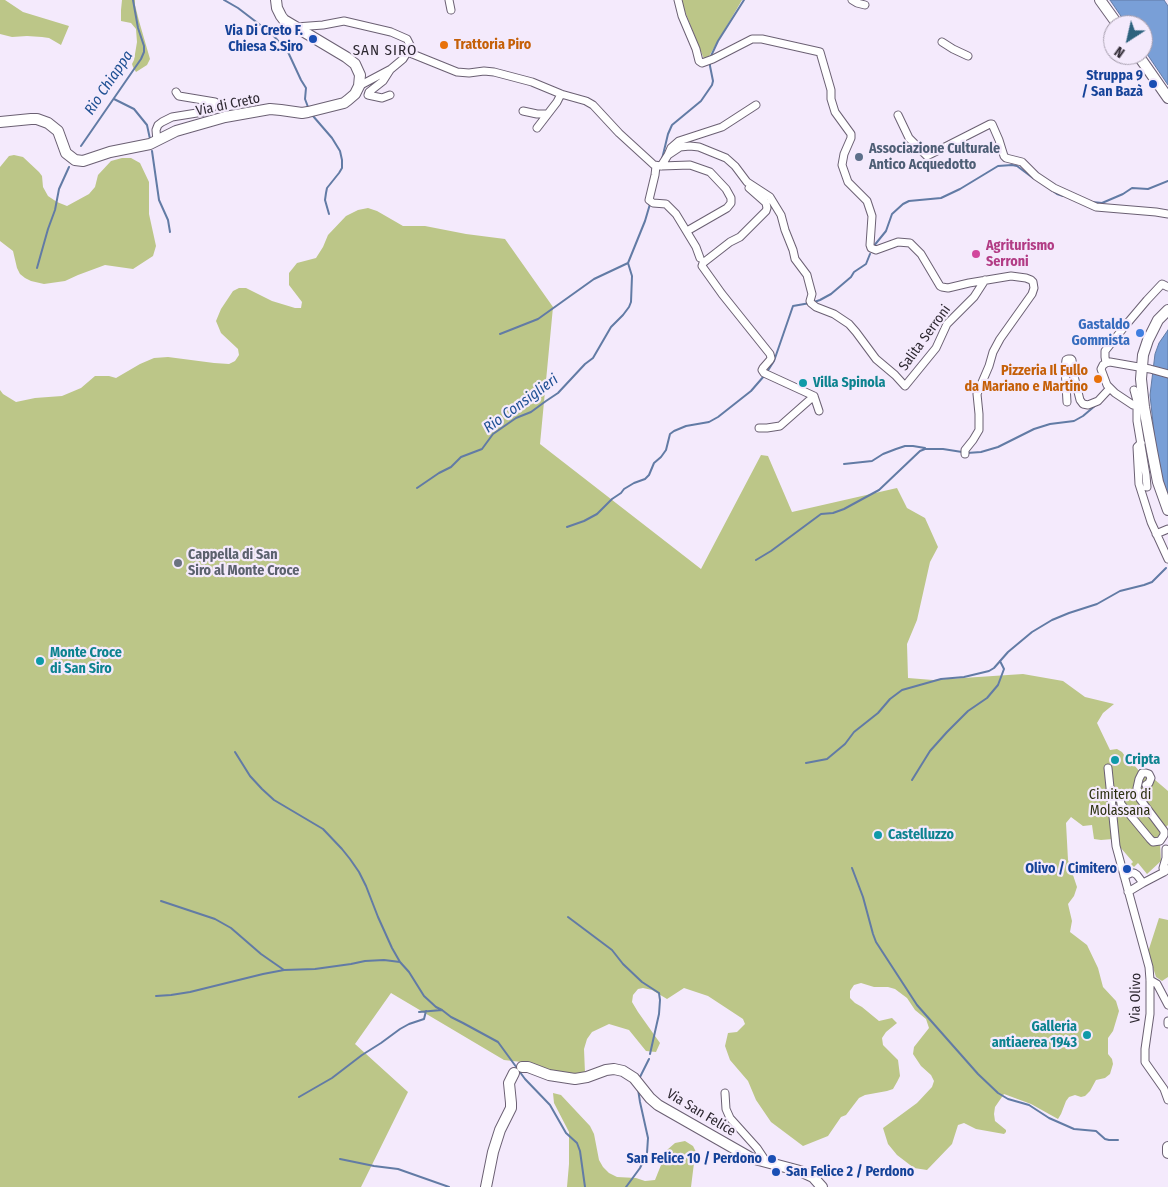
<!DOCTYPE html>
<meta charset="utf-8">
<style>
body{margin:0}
#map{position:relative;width:1168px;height:1187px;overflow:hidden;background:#f4eafc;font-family:"Fira Sans Condensed",sans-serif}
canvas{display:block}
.north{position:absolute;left:1103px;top:15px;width:50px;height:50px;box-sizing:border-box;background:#f4eafc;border:1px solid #a49cab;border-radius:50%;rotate:215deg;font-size:14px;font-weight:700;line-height:20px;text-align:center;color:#2d2831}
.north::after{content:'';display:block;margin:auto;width:18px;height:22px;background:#2d627e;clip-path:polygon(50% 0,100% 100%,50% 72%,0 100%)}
</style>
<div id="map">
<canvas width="1168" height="1187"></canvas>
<div class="north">N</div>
</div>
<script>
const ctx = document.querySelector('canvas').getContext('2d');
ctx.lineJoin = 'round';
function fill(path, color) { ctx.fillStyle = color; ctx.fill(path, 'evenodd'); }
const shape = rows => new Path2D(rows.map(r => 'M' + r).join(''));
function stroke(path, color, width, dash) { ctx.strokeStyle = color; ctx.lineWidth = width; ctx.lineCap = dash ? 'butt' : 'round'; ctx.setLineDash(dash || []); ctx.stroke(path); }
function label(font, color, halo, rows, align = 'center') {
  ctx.font = font + ' "Fira Sans Condensed",sans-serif'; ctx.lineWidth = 4.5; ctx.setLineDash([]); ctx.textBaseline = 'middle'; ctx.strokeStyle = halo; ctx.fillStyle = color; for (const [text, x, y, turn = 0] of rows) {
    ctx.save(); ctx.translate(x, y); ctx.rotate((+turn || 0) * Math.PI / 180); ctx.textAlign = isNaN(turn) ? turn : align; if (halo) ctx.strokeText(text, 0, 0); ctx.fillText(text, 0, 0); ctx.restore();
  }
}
const green = shape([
 [0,0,5,0,23,12,69,26,61,45,49,38,42,37,27,36,12,37,0,34],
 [122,0,135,0,135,5,139,21,150,59,147,65,136,72,133,67,132,64,134,60,137,42,136,29,131,23,121,21,121,10],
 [682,0,742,0,708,58,704,59,684,9],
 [14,155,23,157,39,172,42,176,43,187,48,196,57,202,67,206,89,194,95,187,98,175,111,161,122,158,131,158,140,163,149,182,149,214,156,246,153,256,133,269,105,265,78,275,65,281,44,284,31,281,25,278,20,274,17,268,13,251,0,241,0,167,9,156],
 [368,208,377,211,403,226,425,226,466,234,505,239,553,307,540,444,701,569,761,455,768,456,792,512,897,488,907,508,925,518,938,547,930,562,917,620,907,644,908,678,933,680,1023,674,1063,681,1085,697,1114,704,1103,713,1097,723,1110,750,1117,749,1122,752,1127,759,1129,759,1140,772,1154,779,1168,791,1168,825,1165,828,1167,832,1167,837,1164,842,1160,844,1161,861,1147,874,1138,863,1134,867,1131,864,1133,862,1113,839,1101,840,1094,839,1092,825,1083,826,1071,817,1066,823,1068,860,1077,887,1074,896,1068,904,1072,921,1070,932,1087,945,1098,968,1103,987,1116,1001,1119,1011,1113,1031,1108,1038,1108,1054,1112,1059,1113,1064,1110,1074,1105,1078,1096,1080,1090,1091,1085,1096,1081,1097,1075,1095,1069,1097,1066,1101,1061,1114,1058,1119,1031,1104,1004,1094,995,1107,994,1114,995,1121,1006,1130,1006,1132,1004,1134,976,1129,964,1123,958,1125,952,1144,927,1170,914,1168,897,1155,888,1144,883,1128,917,1103,932,1087,934,1081,931,1075,921,1066,913,1054,914,1047,929,1028,926,1019,915,1010,907,998,895,989,888,987,874,987,861,983,854,985,850,991,850,998,855,1003,862,1007,879,1021,892,1018,897,1023,886,1032,882,1038,883,1045,898,1060,900,1076,897,1082,893,1089,887,1091,865,1095,859,1098,846,1115,841,1117,828,1136,803,1146,771,1122,756,1100,748,1081,730,1060,725,1046,728,1033,737,1032,745,1024,743,1019,708,996,684,988,667,999,652,990,643,988,638,989,633,995,632,1002,638,1012,660,1043,656,1052,646,1051,629,1030,609,1024,592,1032,587,1039,584,1049,585,1073,564,1074,530,1063,504,1060,391,993,355,1044,408,1092,361,1187,0,1187,0,390,3,394,16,402,35,398,62,396,81,388,95,376,109,376,116,378,140,364,154,358,168,357,214,363,229,364,235,361,239,355,238,349,221,333,216,321,221,309,233,291,239,288,246,288,272,301,295,308,301,308,302,302,289,285,289,273,297,263,316,258,323,247,328,235,346,216,358,210],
 [1159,918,1168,920,1168,977,1162,981,1156,977,1148,952],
 [553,1093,561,1095,590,1126,594,1134,599,1160,603,1167,609,1173,617,1177,636,1178,645,1181,655,1180,667,1150,675,1143,685,1141,693,1146,697,1154,694,1163,691,1187,567,1187,569,1164,569,1132,554,1103]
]);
const water = shape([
 [1110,0,1164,0,1168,6,1168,85,1143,48,1143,25,1127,25,1110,0],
 [1168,330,1168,497,1163,482,1156,451,1150,395,1155,354,1159,343,1168,330]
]);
const stream = shape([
 [224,0,238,8,272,34,288,52,301,80,306,88,305,99,308,107],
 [711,56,718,41,744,0],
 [114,99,134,109,147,125,150,139],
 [313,116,332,138,340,151,342,160,342,168,339,173,327,188,326,193,325,200,329,214],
 [81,146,141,59,144,52,144,46,138,28,133,0],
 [152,151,159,200,168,220,170,232],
 [662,159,668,134,672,125,701,101,712,85,713,81,710,66,710,63],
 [1050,189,1057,194,1063,196],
 [1092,202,1102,203,1123,194,1132,188,1148,189,1168,181],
 [873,247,886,231,892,214,903,204,909,201,941,198,960,189,998,166,1012,165,1017,166,1033,178],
 [37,268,48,229,55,210,59,189,69,167],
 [814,302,820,300,831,294,851,277,854,272,866,264,870,254],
 [500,334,538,319,594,279,628,263],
 [767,372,774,361,793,306,810,303],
 [967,453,981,452,998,447,1034,429,1050,424,1074,421,1083,416,1096,405],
 [844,464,872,461,883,454,896,449,905,446,913,446,925,448],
 [417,488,439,473,451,467,461,457,482,449,493,434,516,418,531,412,546,401,558,393,585,364,593,358,611,327,623,315,629,307,631,302,632,276,628,263,645,221,650,204],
 [567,527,584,521,597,514,612,499,621,493,624,489,634,483,645,479,649,475,654,463,661,457,666,450,670,434,674,431,686,426,709,422,718,417,751,391,764,376],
 [756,560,771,551,821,514,833,513,844,509,879,490,920,451,925,449,943,449,962,452],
 [235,752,250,776,262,789,274,800,323,829,342,849,350,859,359,872,366,886,378,917,392,948,400,962,409,972,424,996,436,1007,442,1010],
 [806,763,827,759,845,744,854,732,878,713,890,699,902,690,941,679,964,677,989,671,994,668,1008,652,1032,632,1052,620,1069,613,1097,604,1120,591,1144,585,1152,582,1166,568],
 [912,780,930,751,947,732,968,711,987,698,998,685,1004,669,1000,661],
 [852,868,863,897,873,934,876,942,917,1005,978,1074,998,1093,1008,1099,1029,1105,1049,1118,1074,1129,1096,1131,1105,1139,1109,1140,1118,1140],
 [161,901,215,919,231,928,261,954,284,970],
 [568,917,612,950,623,964,642,982,659,993,660,1000,659,1014,650,1054],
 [156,996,171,995,190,992,263,974,284,970,315,969,351,964,365,961,384,960,400,962],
 [419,1012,442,1010,451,1017,463,1023,498,1042,525,1079,550,1105,566,1133,577,1143,580,1151,585,1187],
 [639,1079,649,1059],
 [299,1097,332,1078,362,1055,381,1043,400,1029,409,1024,424,1019,426,1011],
 [340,1159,374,1166,398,1169,449,1187],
 [626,1187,640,1168,647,1153,648,1138,640,1102,638,1089]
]);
const street = shape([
 [449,0,451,10],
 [678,0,682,16,696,49,699,61,702,63,713,59,752,39,762,39,820,52,831,90,831,99,835,112,851,134,851,138,844,154,842,165,848,182,867,201,872,216,870,245,871,248,876,250,898,242,910,243,921,254,940,286,942,287,948,288,969,283,1011,276,1026,278,1031,280,1033,282,1034,288,1032,294,1000,339,993,352,989,366,977,394,979,414,979,430,973,440,965,450,965,454],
 [852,0,857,3,865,5],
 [296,27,323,25,344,21,391,32,407,39,410,45,408,51,403,59,391,69,359,86],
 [942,42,953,49,968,56],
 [408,51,410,53,457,72,469,73,484,71,494,72,532,82,561,94,586,101,593,105,619,133,654,165,661,166,690,165,710,172,726,189,731,198,731,203,727,208,687,231],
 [390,70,383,81,369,92,368,95,382,98,390,95],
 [523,111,537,114,547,114],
 [898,115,909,138,927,156,990,124,992,124,999,140,1004,156,1006,158,1022,162,1036,176,1054,188,1096,207,1156,212,1168,214],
 [537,128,557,102,561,94],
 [157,141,156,130,158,125,162,122,172,117,203,112,212,108,215,105,215,102,179,96,178,95,176,92],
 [668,155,671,148,679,141,722,127,756,105],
 [656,166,655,175,649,200,653,203,666,204,676,214,696,247,700,258],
 [661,166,668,155,680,147,690,146,699,147,726,158,735,166,747,182,770,197,781,215,785,230,793,250,795,259,807,275,808,279,812,294,810,301,811,303,816,307,834,314,849,324,856,332,876,359,895,375,905,386,936,348,947,324,974,297,985,280],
 [749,188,766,203,767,208,766,211,740,237,730,242,703,263,702,266,722,294,770,354,771,358,770,360,763,368,762,370,764,373,814,396,819,411],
 [1106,363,1105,357,1105,351,1125,326,1147,300,1162,284,1168,287],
 [1134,390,1137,401,1137,421,1146,475,1147,487],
 [1067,402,1065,368,1066,360,1068,359,1071,359,1072,360,1074,376,1080,400,1083,404,1088,405,1098,401,1110,388],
 [1144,407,1133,405,1115,393,1107,385,1101,369,1103,365,1106,363,1110,362,1150,369,1168,374],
 [759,428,767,428,780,426,814,396],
 [1141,443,1137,447,1139,484,1151,522,1168,559],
 [1156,534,1168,529],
 [1108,768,1116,846,1149,967,1150,980,1150,1014,1145,1049,1145,1062,1164,1089,1168,1100],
 [1111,798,1120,798,1121,804,1150,839,1153,842,1160,841,1164,835,1164,831,1140,799,1137,788,1139,779,1142,773,1146,773,1149,774,1151,778,1149,783,1146,785],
 [1164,872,1163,868,1166,858,1166,849],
 [1124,876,1131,873,1134,873,1137,875,1143,883,1128,892],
 [1143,883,1164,872,1168,869],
 [1150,980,1157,984,1168,1005],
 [1168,1021,1168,1024],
 [725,1093,726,1109,730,1118,757,1148,767,1163]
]);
const secondary = shape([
 [1100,0,1118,25],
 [1138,55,1168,98],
 [0,122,31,119,37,119,48,123,58,131,66,153,75,160,83,161,110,152,150,144,176,131,225,117,270,109,281,110,302,113,308,112,344,103,348,100,355,94,359,86,360,75,355,64,346,57,284,20,281,16,277,8,276,0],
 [1168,310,1158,320,1148,340,1143,355,1141,379,1144,407,1152,451,1158,482,1168,510],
 [522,1067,528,1067,549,1075,575,1079,587,1077,606,1070,614,1069,623,1071,634,1078,650,1098,658,1105,751,1158,800,1171,813,1177,822,1187],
 [1168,1147,1168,1153],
 [486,1187,493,1152,500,1130,511,1108,511,1103,509,1083,514,1073]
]);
const markers = [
 [313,39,5,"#1a4fb4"],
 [444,45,5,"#e8710a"],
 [1153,84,5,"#1a4fb4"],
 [859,157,5,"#5c6f8a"],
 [976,254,5,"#d1479c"],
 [1140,333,5,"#3f7fe0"],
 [1098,379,5,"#e8710a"],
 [803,383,5,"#0f9aa8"],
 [178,563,5,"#6b7280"],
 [40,661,5,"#0f9aa8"],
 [1115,760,5,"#0f9aa8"],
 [878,835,5,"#0f9aa8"],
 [1127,869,5,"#1a4fb4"],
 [1087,1035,5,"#0f9aa8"],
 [772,1159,5,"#1a4fb4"],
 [776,1172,5,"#1a4fb4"]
];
const transitNames = [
 ["Via Di Creto F.",303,31],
 ["Chiesa S.Siro",303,47],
 ["Struppa 9",1143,76],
 ["/ San Bazà",1143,92],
 ["Olivo / Cimitero",1117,869],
 ["San Felice 10 / Perdono",762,1159],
 ["San Felice 2 / Perdono",786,1172,"left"]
];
const foodNames = [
 ["Trattoria Piro",454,45],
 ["Pizzeria Il Fullo",1088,371,"right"],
 ["da Mariano e Martino",1088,387,"right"]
];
const streetNames = [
 ["Via di Creto",228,105,-12],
 ["Salita Serroni",925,338,-54],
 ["Via Olivo",1136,998,-89],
 ["Via San Felice",701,1113,31]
];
const serviceNames = [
 ["Associazione Culturale",869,149],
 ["Antico Acquedotto",869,165]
];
const hotelNames = [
 ["Agriturismo",986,246],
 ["Serroni",986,262]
];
const shopNames = [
 ["Gastaldo",1130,325],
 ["Gommista",1130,341]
];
const cultureNames = [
 ["Villa Spinola",813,383],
 ["Monte Croce",50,653],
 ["di San Siro",50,669],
 ["Cripta",1125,760],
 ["Castelluzzo",888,835],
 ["Galleria",1077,1027,"right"],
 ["antiaerea 1943",1077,1043,"right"]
];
const worshipNames = [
 ["Cappella di San",188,555],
 ["Siro al Monte Croce",188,571]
];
const parkNames = [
 ["Cimitero di",1120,795],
 ["Molassana",1120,811]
];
const neighbourhoodNames = [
 ["SAN SIRO",385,51]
];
const waterNames = [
 ["Rio Chiappa",109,83,-56],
 ["Rio Consiglieri",521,404,-36]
];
fill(green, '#bcc688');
fill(water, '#799fd7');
stroke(water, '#627ba5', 1);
stroke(stream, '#627ba5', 2);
stroke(street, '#6b6073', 9);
stroke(secondary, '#6b6073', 12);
stroke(street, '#fff', 7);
stroke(secondary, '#fff', 10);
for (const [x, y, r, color] of markers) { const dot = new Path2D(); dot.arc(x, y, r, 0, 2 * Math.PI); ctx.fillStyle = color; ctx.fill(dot); stroke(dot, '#f4eafc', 2); }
label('bold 14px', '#164399', '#f4eafc', transitNames, 'right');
label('bold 14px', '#c56008', '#f4eafc', foodNames, 'left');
label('14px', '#2d2831', '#f4eafc', streetNames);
label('bold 14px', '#4e5e75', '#f4eafc', serviceNames, 'left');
label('bold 14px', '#b23c85', '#f4eafc', hotelNames, 'left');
label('bold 14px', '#366cbe', '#f4eafc', shopNames, 'right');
label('bold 14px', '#0d838f', '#f4eafc', cultureNames, 'left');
label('bold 14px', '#5b616d', '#f4eafc', worshipNames, 'left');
label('14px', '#2c3011', '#f4eafc', parkNames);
ctx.letterSpacing = '1px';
label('15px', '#2d2831', '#f4eafc', neighbourhoodNames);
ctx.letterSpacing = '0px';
label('italic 15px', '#1f5093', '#f4eafc', waterNames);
</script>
